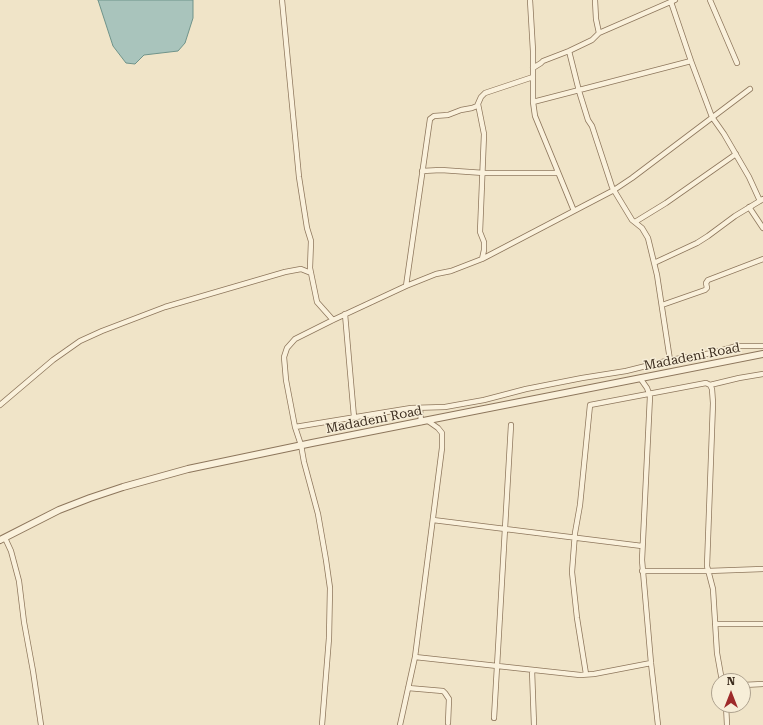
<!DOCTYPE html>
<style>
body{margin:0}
#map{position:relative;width:763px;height:725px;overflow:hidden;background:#f0e4c8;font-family:"Roboto Serif",serif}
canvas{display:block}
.north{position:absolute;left:711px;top:673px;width:40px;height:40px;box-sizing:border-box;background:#f7eed8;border:1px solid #ada18e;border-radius:50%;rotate:0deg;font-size:11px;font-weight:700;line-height:16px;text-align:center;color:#3d2e20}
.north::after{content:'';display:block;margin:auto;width:14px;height:18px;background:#9e2a2b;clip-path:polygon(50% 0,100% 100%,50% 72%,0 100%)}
</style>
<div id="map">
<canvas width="763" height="725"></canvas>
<div class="north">N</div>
</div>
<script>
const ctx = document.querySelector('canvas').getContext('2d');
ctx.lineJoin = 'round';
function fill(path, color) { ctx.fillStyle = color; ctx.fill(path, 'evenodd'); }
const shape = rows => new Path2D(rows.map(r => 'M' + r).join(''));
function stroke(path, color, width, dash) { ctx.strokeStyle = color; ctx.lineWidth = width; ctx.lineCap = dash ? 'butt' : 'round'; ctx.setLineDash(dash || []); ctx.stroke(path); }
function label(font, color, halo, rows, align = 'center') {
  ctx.font = font + ' "Roboto Serif",serif'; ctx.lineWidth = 3; ctx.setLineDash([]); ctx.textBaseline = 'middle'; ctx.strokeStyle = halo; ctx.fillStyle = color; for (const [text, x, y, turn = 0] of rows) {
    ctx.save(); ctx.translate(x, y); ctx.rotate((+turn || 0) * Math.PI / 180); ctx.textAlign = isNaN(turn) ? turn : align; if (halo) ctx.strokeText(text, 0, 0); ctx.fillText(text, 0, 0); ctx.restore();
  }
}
const water = shape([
 [98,0,193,0,193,18,185,43,178,51,144,55,135,64,126,63,113,46,98,0]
]);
const minor = shape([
 [282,0,299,177,307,228,311,241,310,268,317,302,333,320],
 [530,0,533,51,533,102,535,116,574,211],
 [595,0,596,19,599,33],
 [710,0,737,63],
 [671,2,691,61,712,117,724,134,749,177,760,201],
 [569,51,579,91,588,120,592,126,612,187,632,220,642,228,648,238,657,275,670,360],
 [533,68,541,63,543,61,569,51,592,40,599,33,675,0],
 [533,102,691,61],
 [478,104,484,134,480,232,484,242,484,250,482,259],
 [422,171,441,170,484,173,558,173],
 [749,207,763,228],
 [635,222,666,203,736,154],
 [654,263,697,243,708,236,735,216,763,199],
 [406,286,430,119,434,116,448,115,461,110,472,108,477,106,481,97,485,93,533,77],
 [662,305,705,290,707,288,706,283,708,280,763,259],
 [345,314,354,417],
 [640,378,647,388,650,396,642,560,651,663,658,725],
 [710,385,739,378,763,374],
 [0,405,53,360,80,341,102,331,165,307,285,272,301,269,311,273],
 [420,408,421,422],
 [295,427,411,408,445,407,456,405,484,400,526,389,582,378,626,371,670,360,712,353,737,346,763,346],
 [433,520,642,546],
 [5,538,11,551,19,581,24,622,33,671,41,725],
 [642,571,708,571,763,569],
 [715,624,763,624],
 [415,657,580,675,594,674,651,663],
 [532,670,534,725],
 [586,674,577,618,572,572,575,533,580,505,590,405,706,383,710,385,712,389,713,403,707,566,713,589,717,653,722,681],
 [743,685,763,684],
 [408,688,443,691,445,693,449,699,448,723],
 [726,705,727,725],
 [494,718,511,425],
 [322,725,329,638,330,588,326,560,318,514,304,462,301,445,295,427,286,380,284,357,287,348,295,339,333,320,406,286,436,274,451,271,482,259,614,190,632,178,750,89],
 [400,725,415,657,442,448,442,433,438,428,428,421]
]);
const tertiary = shape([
 [0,540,59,510,90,498,123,487,188,469,312,443,763,354]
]);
const streetNames = [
 ["Madadeni Road",692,357,-11],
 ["Madadeni Road",374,420,-11]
];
fill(water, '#a9c4bc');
stroke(water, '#6f938a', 1);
stroke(minor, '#8d765c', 6);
stroke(tertiary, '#8d765c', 8);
stroke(minor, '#faf1dc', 4.5);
stroke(tertiary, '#faf1dc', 6);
label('13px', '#3d2e20', '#f7eed8', streetNames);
</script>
